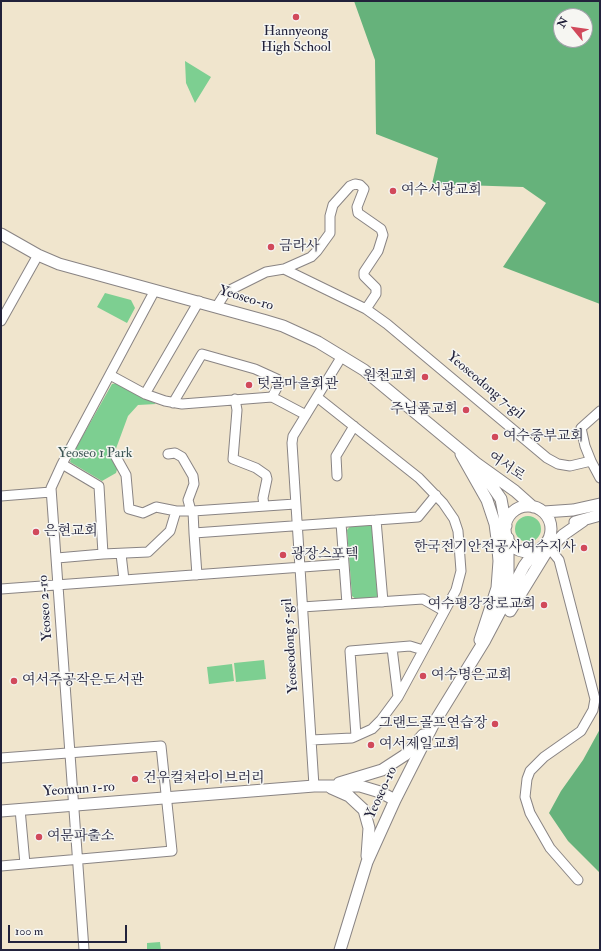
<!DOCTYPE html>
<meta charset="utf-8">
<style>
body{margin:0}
#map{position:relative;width:601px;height:951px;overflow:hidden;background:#f0e5cd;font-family:"IM FELL Double Pica",serif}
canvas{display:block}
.frame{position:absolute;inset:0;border:2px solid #22223b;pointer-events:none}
.north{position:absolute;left:553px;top:8px;width:40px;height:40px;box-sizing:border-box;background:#f6f6f2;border:1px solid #a1a1a9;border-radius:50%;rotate:299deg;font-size:11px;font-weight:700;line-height:16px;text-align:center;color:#22223b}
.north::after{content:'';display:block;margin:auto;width:14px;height:18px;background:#d1495b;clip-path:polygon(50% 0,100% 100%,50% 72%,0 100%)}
.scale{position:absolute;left:8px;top:925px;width:119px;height:18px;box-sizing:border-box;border:2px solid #22223b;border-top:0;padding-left:5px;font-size:12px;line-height:14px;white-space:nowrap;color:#22223b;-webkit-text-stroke:3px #f6f6f2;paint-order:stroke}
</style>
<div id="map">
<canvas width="601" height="951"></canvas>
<div class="frame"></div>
<div class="north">N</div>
<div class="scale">100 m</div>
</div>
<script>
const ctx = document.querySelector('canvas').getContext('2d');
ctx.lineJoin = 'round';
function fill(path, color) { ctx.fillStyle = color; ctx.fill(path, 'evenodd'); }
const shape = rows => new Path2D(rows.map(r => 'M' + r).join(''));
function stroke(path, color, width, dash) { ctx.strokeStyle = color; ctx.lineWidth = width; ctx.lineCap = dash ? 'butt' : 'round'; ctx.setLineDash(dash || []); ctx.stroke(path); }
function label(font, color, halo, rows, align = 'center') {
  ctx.font = font + ' "IM FELL Double Pica","Noto Serif KR",serif'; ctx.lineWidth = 3; ctx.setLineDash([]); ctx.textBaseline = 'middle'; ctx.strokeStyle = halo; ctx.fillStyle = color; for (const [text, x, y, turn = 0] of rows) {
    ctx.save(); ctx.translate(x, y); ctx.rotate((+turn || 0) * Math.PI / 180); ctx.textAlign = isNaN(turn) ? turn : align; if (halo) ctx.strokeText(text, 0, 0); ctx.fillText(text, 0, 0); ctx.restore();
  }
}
const green = shape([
 [185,61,211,77,195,103,186,83],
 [105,293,131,300,135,308,127,323,97,307],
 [118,383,156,404,138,405,128,416,114,454,118,466,116,473,102,481,70,462,72,455,112,384],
 '515 529a13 13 0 1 1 26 0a13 13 0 1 1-26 0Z',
 [352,524,368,524,373,527,378,596,375,599,357,600,352,596,347,530],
 [264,660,266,679,236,682,234,663],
 [232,664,234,681,209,684,207,667],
 [160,942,161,950,147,950,147,943]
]);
const forest = shape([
 [354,1,600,1,600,304,503,267,546,203,523,187,432,184,438,158,376,134,375,60],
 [561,16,585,16,585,40,561,40],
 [600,729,600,873,568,841,549,813,561,791,583,760]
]);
const minor = shape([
 [284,269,311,257,317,251,330,233,330,216,333,205,350,186,355,184,360,185,364,189,357,207,358,213,381,229,383,235,378,251,364,272,364,276,376,288,376,294,366,309],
 [217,306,224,295,232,289,266,272,284,269,366,309,387,324,547,458,558,464,570,466,591,461,600,478],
 [1,321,38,255],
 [110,375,145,394,165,401,182,404,272,397,306,415],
 [145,394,199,301],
 [235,399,237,410,233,459,256,468,266,475,267,479,263,498,264,506],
 [173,403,202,354,255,369,277,379,280,382,272,397],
 [168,454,175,453,182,457,193,476,194,484,188,500,191,511],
 [116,457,126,475,129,509,143,513,156,507,176,511],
 [591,461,585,446,581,428,600,411],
 [62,464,99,486,103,554,148,552,170,531,176,511,193,511,194,533,418,517,436,495],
 [337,476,336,456,354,426],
 [1,496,51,492],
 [193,511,295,504],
 [376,520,383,602],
 [341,523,347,604],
 [194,533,197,575],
 [546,544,559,560,595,699,593,710,581,731,544,757,530,771,527,779,525,797,530,813,550,848,578,880],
 [121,554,124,580],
 [57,558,103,554],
 [1,589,344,564],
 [302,607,423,599,444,611],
 [392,648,398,697],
 [356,736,350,651,410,646,423,650],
 [311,740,352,738,372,729,381,720,398,697,456,590,461,571,458,531,454,519,443,503,419,478,317,397],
 [1,758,161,746,172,851,1,866],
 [314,786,292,443,293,436,342,356],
 [20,809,25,864],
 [84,950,51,488,62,464,155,290]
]);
const tertiary = shape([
 [1,234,38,255,59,264,263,320,283,326,318,342,364,370,476,463],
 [461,454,487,500,495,524,497,539,499,561,497,588,480,640],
 '505 529a23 23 0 1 1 46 0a23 23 0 1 1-46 0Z',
 [544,512,573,510,600,504],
 [575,522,600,515],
 [506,526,501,499,476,463,515,491,533,507],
 [500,602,508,573,508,538],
 [510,611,545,554,563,535,583,521],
 [339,783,382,770,405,755,423,735],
 [331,788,349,796,364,810,369,828,367,856],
 [1,811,314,786,360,786,380,792,395,800],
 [340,950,367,862,395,800,434,723,485,640,524,566,535,551]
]);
const markers = [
 [296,17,4,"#d1495b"],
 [393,191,4,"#d1495b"],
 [271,247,4,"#d1495b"],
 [425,377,4,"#d1495b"],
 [249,385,4,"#d1495b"],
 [466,410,4,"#d1495b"],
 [495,437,4,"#d1495b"],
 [36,532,4,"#d1495b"],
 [584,548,4,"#d1495b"],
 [283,555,4,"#d1495b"],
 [544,605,4,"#d1495b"],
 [423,676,4,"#d1495b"],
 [14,681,4,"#d1495b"],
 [495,724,4,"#d1495b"],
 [371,745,4,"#d1495b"],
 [135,779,4,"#d1495b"],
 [39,837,4,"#d1495b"]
];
const poiNames = [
 ["Hannyeong",296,32,"center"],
 ["High School",296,48,"center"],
 ["여수서광교회",401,191],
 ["금라사",279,247],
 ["원천교회",417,377,"right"],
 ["텃골마을회관",257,385],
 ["주님품교회",458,410,"right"],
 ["여수중부교회",503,437],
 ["은현교회",44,532],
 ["한국전기안전공사여수지사",576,548,"right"],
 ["광장스포텍",291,555],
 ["여수평강장로교회",536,605,"right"],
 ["여수명은교회",431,676],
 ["여서주공작은도서관",22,681],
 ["그랜드골프연습장",487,724,"right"],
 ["여서제일교회",379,745],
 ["건우컬쳐라이브러리",143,779],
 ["여문파출소",47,837]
];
const streetNames = [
 ["Yeoseo-ro",246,299,17],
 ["Yeoseodong 7-gil",485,386,40],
 ["여서로",506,467,34],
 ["Yeoseo 2-ro",46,608,-94],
 ["Yeoseodong 5-gil",291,646,-94],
 ["Yeomun 1-ro",79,790,-4],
 ["Yeoseo-ro",382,793,-65]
];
const parkNames = [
 ["Yeoseo 1 Park",95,454]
];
fill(green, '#7dcf91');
fill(forest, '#66b27b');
stroke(minor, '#898484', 11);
stroke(tertiary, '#898484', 13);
stroke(minor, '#fff', 9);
stroke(tertiary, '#fff', 11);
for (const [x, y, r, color] of markers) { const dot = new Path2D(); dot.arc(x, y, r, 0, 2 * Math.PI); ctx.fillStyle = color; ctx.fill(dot); stroke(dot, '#f6f6f2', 1.5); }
label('14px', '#22223b', '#f6f6f2', poiNames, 'left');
label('14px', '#22223b', '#f6f6f2', streetNames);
label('14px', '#3d5655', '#f6f6f2', parkNames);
</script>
